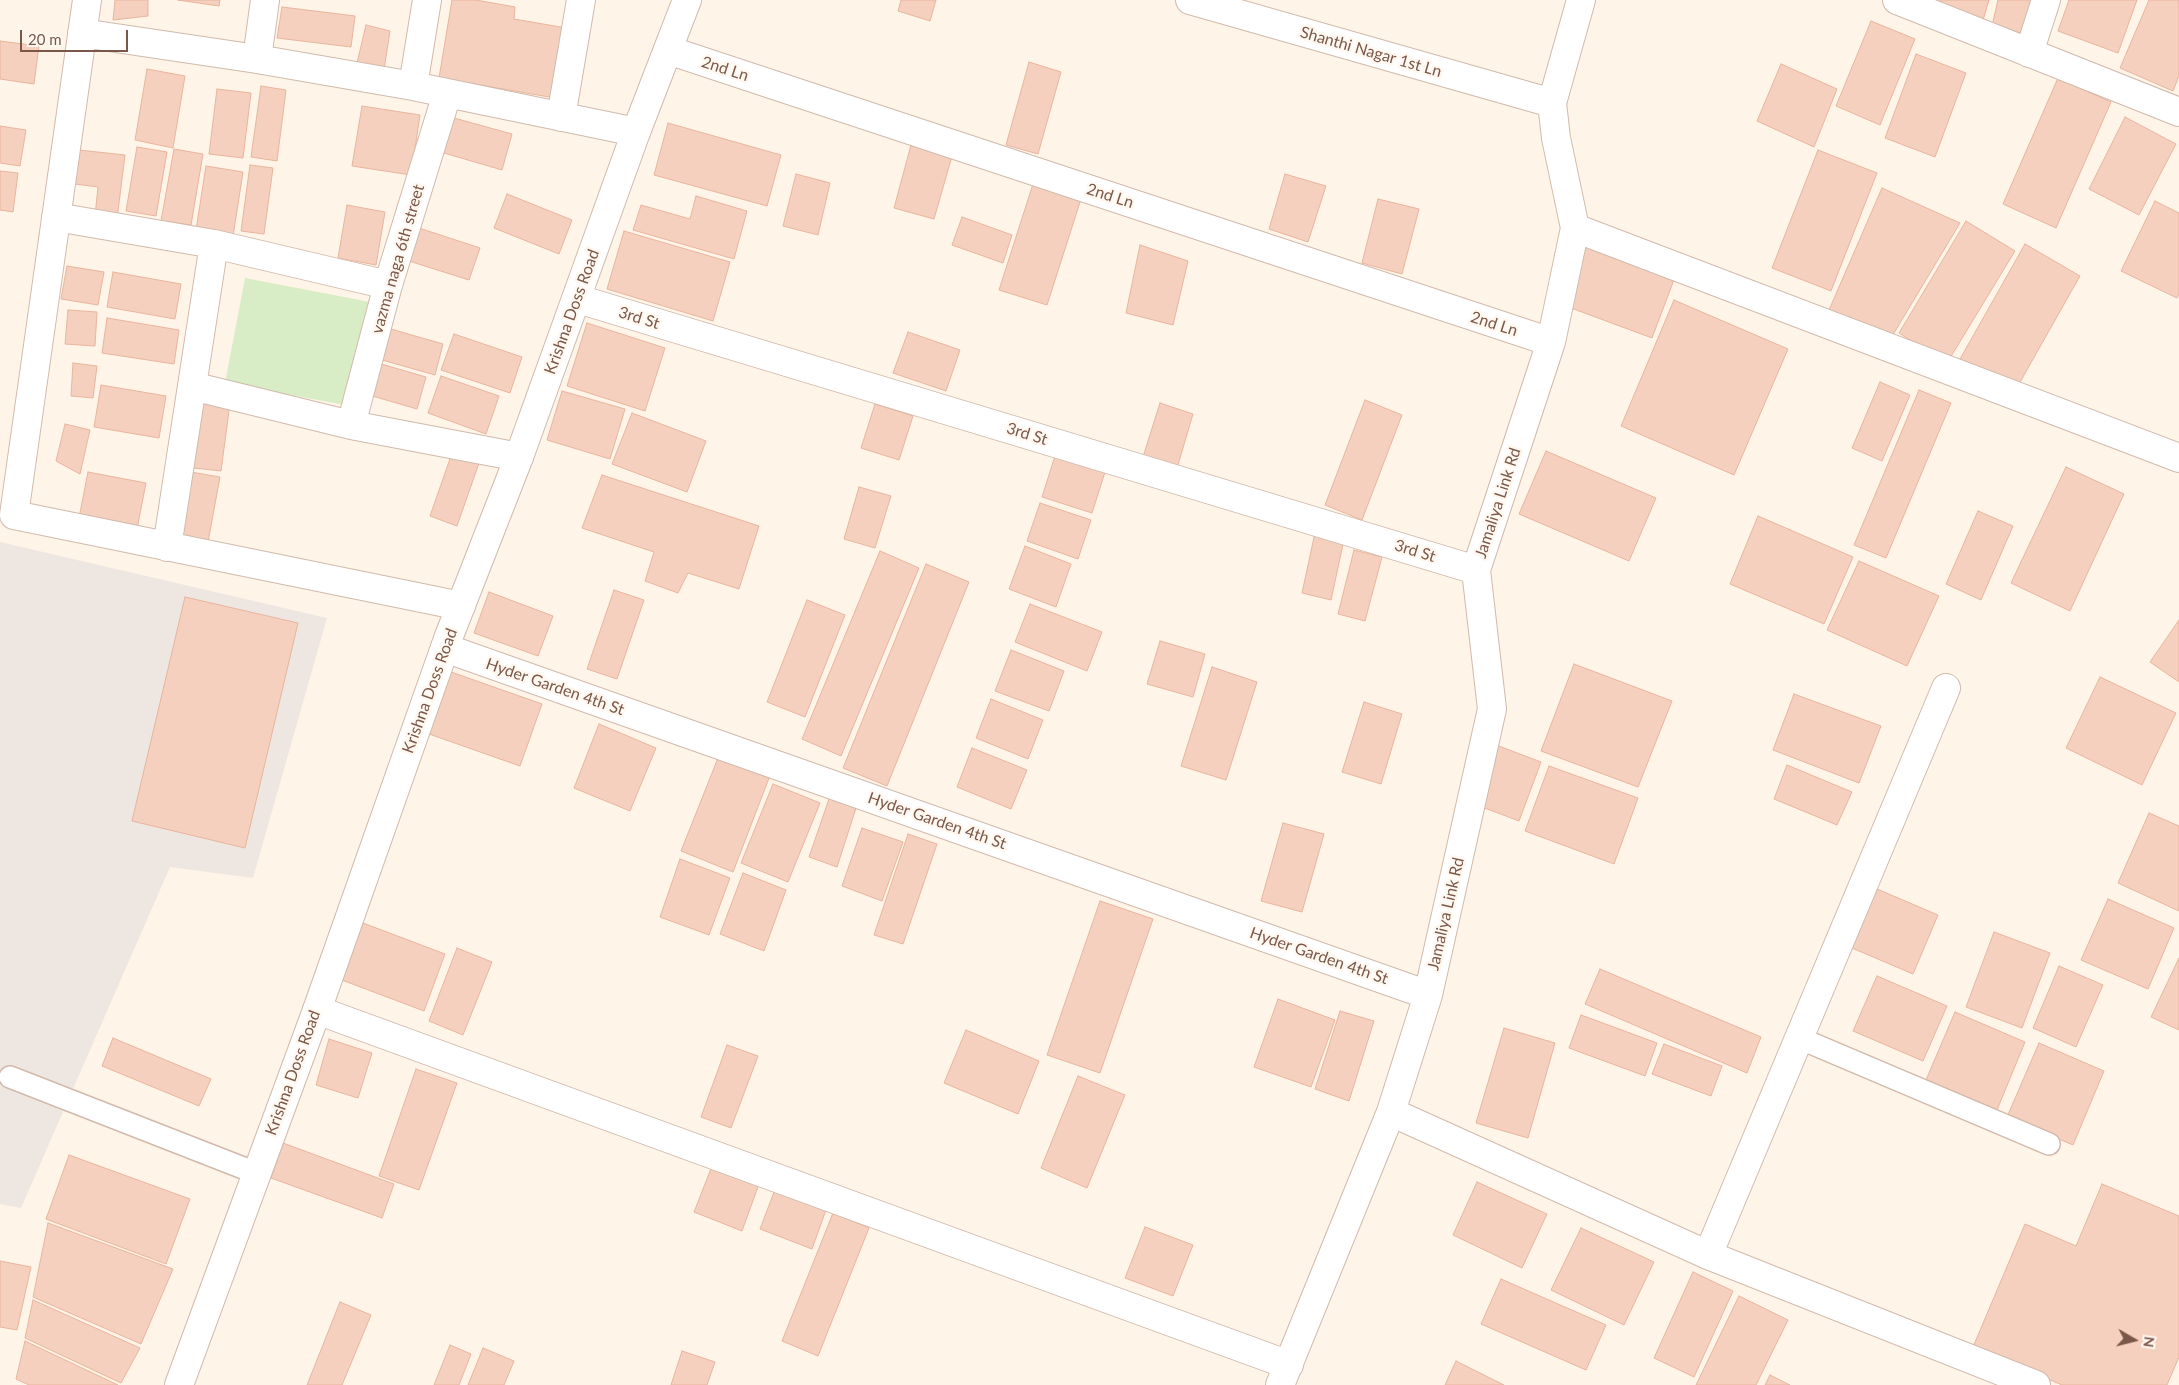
<!DOCTYPE html>
<style>
body{margin:0}
#map{position:relative;width:2179px;height:1385px;overflow:hidden;background:#fef4e8;font-family:Lato,sans-serif}
canvas{display:block}
.north{position:absolute;left:2109px;top:1315px;width:50px;height:50px;-webkit-text-stroke:4px #fff8f0;paint-order:stroke;rotate:98deg;font-size:14px;font-weight:700;line-height:20px;text-align:center;color:#7a5749}
.north::after{content:'';display:block;margin:auto;width:18px;height:22px;background:#7a5749;clip-path:polygon(50% 0,100% 100%,50% 72%,0 100%)}
.scale{position:absolute;left:20px;top:30px;width:108px;height:22px;box-sizing:border-box;border:2px solid #7a5749;border-top:0;padding-left:6px;font-size:15px;line-height:18px;white-space:nowrap;color:#7a5749;-webkit-text-stroke:4px #fff8f0;paint-order:stroke}
</style>
<div id="map">
<canvas width="2179" height="1385"></canvas>
<div class="north">N</div>
<div class="scale">20 m</div>
</div>
<script>
const ctx = document.querySelector('canvas').getContext('2d');
ctx.lineJoin = 'round';
function fill(path, color) { ctx.fillStyle = color; ctx.fill(path, 'evenodd'); }
const shape = rows => new Path2D(rows.map(r => 'M' + r).join(''));
function stroke(path, color, width, dash) { ctx.strokeStyle = color; ctx.lineWidth = width; ctx.lineCap = dash ? 'butt' : 'round'; ctx.setLineDash(dash || []); ctx.stroke(path); }
function label(font, color, halo, rows, align = 'center') {
  ctx.font = font + ' Lato,sans-serif'; ctx.lineWidth = 5; ctx.setLineDash([]); ctx.textBaseline = 'middle'; ctx.strokeStyle = halo; ctx.fillStyle = color; for (const [text, x, y, turn = 0] of rows) {
    ctx.save(); ctx.translate(x, y); ctx.rotate((+turn || 0) * Math.PI / 180); ctx.textAlign = isNaN(turn) ? turn : align; if (halo) ctx.strokeText(text, 0, 0); ctx.fillText(text, 0, 0); ctx.restore();
  }
}
const industrial = shape([
 [0,542,327,618,253,878,170,867,21,1208,0,1204]
]);
const green = shape([
 [245,278,370,302,351,406,225,383]
]);
const building = shape([
 [115,0,148,0,148,16,113,20,115,0],
 [178,0,220,0,219,6,178,0],
 [452,0,476,0,515,7,514,19,572,29,561,99,439,78,452,0],
 [901,0,936,0,930,21,898,11,901,0],
 [1940,0,1989,0,1981,27,1936,14,1940,0],
 [1998,0,2037,0,2028,35,1992,26,1998,0],
 [2069,0,2137,0,2118,53,2058,31,2069,0],
 [2149,0,2179,0,2179,76,2173,91,2120,68,2149,0],
 [282,7,355,16,351,47,277,38,282,7],
 [1871,21,1915,39,1880,125,1836,106,1871,21],
 [366,25,390,31,383,76,357,63,366,25],
 [0,41,39,46,34,84,0,79,0,41],
 [1916,54,1966,73,1935,157,1885,138,1916,54],
 [1029,62,1061,72,1038,154,1006,145,1029,62],
 [1781,64,1837,89,1814,147,1757,121,1781,64],
 [147,69,185,76,173,148,135,140,147,69],
 [2058,78,2111,102,2056,228,2003,204,2058,78],
 [261,86,286,90,277,161,251,157,261,86],
 [217,89,251,93,243,158,209,154,217,89],
 [362,106,420,115,411,175,352,166,362,106],
 [2125,117,2176,144,2139,215,2089,189,2125,117],
 [454,118,512,134,502,170,444,153,454,118],
 [668,123,781,155,767,206,654,175,668,123],
 [0,126,26,130,20,166,0,163,0,126],
 [911,145,952,156,934,219,894,208,911,145],
 [137,147,167,152,156,216,126,211,137,147],
 [174,149,203,154,191,225,161,221,174,149],
 [79,150,125,155,117,219,95,216,98,187,75,184,79,150],
 [1818,150,1877,173,1831,291,1772,268,1818,150],
 [250,165,273,168,264,234,241,231,250,165],
 [206,166,243,172,233,236,196,230,206,166],
 [0,171,18,173,13,212,0,210,0,171],
 [796,174,830,183,818,235,783,226,796,174],
 [1285,174,1326,186,1308,242,1269,229,1285,174],
 [1033,184,1081,199,1047,305,999,290,1033,184],
 [1882,188,1960,223,1891,338,1829,310,1882,188],
 [507,194,572,220,559,254,494,228,507,194],
 [696,196,747,211,734,259,633,230,641,205,690,219,696,196],
 [1378,199,1419,209,1402,274,1362,263,1378,199],
 [2155,201,2179,213,2179,294,2177,298,2121,271,2155,201],
 [347,205,385,212,376,265,338,258,347,205],
 [962,217,1012,235,1003,263,952,245,962,217],
 [1966,221,2015,251,1947,363,1899,333,1966,221],
 [419,228,480,248,469,280,409,261,419,228],
 [624,231,730,262,713,321,607,289,624,231],
 [1585,244,1675,277,1652,338,1563,305,1585,244],
 [2025,244,2080,276,2015,391,1960,359,2025,244],
 [1140,245,1188,261,1173,325,1126,313,1140,245],
 [67,266,104,272,98,305,61,299,67,266],
 [113,272,181,284,175,319,107,307,113,272],
 [1674,300,1788,349,1734,475,1621,426,1674,300],
 [68,310,97,312,95,346,65,344,68,310],
 [107,318,179,330,174,364,102,353,107,318],
 [587,323,665,348,645,411,567,386,587,323],
 [384,327,443,344,435,375,375,358,384,327],
 [908,332,960,350,946,391,893,373,908,332],
 [454,334,522,357,510,393,441,370,454,334],
 [371,361,426,377,417,409,362,393,371,361],
 [73,363,97,366,93,398,71,396,73,363],
 [441,376,499,396,486,434,428,413,441,376],
 [1880,382,1910,395,1882,461,1852,448,1880,382],
 [101,385,166,396,159,438,94,427,101,385],
 [1919,390,1951,403,1886,558,1854,545,1919,390],
 [562,391,625,409,610,459,547,440,562,391],
 [194,398,230,403,221,471,185,467,194,398],
 [1365,400,1402,415,1362,520,1325,505,1365,400],
 [1160,403,1193,414,1177,468,1143,457,1160,403],
 [875,404,913,416,899,460,861,448,875,404],
 [632,413,706,441,687,492,612,464,632,413],
 [65,424,90,430,80,474,56,461,65,424],
 [1546,451,1656,498,1629,561,1519,514,1546,451],
 [452,453,479,463,457,526,430,516,452,453],
 [1055,456,1105,472,1092,513,1042,497,1055,456],
 [2066,467,2124,494,2070,611,2011,583,2066,467],
 [185,471,220,477,208,542,173,536,185,471],
 [88,472,146,483,137,529,79,518,88,472],
 [602,475,759,526,739,589,688,573,678,593,645,581,654,552,582,528,602,475],
 [859,487,891,496,875,548,844,539,859,487],
 [1040,503,1091,520,1078,559,1027,541,1040,503],
 [1978,511,2013,526,1981,600,1946,584,1978,511],
 [1758,516,1853,557,1824,624,1730,584,1758,516],
 [1316,528,1345,535,1331,600,1302,593,1316,528],
 [1025,546,1071,564,1056,607,1009,589,1025,546],
 [1354,550,1382,557,1365,621,1338,614,1354,550],
 [880,551,919,568,841,756,802,739,880,551],
 [1859,561,1939,596,1907,666,1827,630,1859,561],
 [926,564,969,582,887,786,843,768,926,564],
 [614,590,644,600,617,679,587,669,614,590],
 [489,592,553,616,538,656,474,633,489,592],
 [185,597,298,623,245,848,132,821,185,597],
 [807,600,845,615,805,717,767,702,807,600],
 [1030,604,1102,632,1087,671,1015,642,1030,604],
 [2179,620,2179,682,2150,662,2179,620],
 [1160,641,1205,654,1193,697,1147,684,1160,641],
 [1011,650,1064,671,1049,711,995,691,1011,650],
 [1574,664,1672,701,1638,787,1541,751,1574,664],
 [1212,667,1257,682,1226,780,1181,766,1212,667],
 [451,672,542,704,520,766,429,734,451,672],
 [2100,677,2176,713,2142,785,2066,748,2100,677],
 [1794,694,1881,726,1859,783,1773,750,1794,694],
 [991,699,1043,720,1028,759,976,738,991,699],
 [1364,702,1402,714,1381,784,1342,772,1364,702],
 [599,724,656,748,630,811,574,788,599,724],
 [1496,745,1541,762,1519,821,1474,804,1496,745],
 [972,748,1027,770,1011,809,957,787,972,748],
 [718,758,769,778,733,872,681,851,718,758],
 [1787,765,1852,792,1837,825,1774,799,1787,765],
 [1549,766,1638,798,1614,864,1525,831,1549,766],
 [773,784,820,803,788,882,741,863,773,784],
 [830,796,857,805,837,867,809,857,830,796],
 [2149,813,2179,826,2179,911,2118,883,2149,813],
 [1283,823,1324,834,1302,912,1261,901,1283,823],
 [862,828,903,842,882,901,842,886,862,828],
 [908,834,937,844,903,944,874,935,908,834],
 [680,859,730,878,709,935,660,917,680,859],
 [743,873,786,890,764,951,720,934,743,873],
 [1877,889,1938,915,1913,974,1852,948,1877,889],
 [2108,899,2174,928,2148,989,2081,960,2108,899],
 [1100,901,1153,919,1100,1073,1047,1055,1100,901],
 [355,920,445,954,424,1011,334,977,355,920],
 [1994,932,2050,953,2022,1028,1966,1007,1994,932],
 [457,948,492,962,463,1035,429,1021,457,948],
 [2179,958,2179,1030,2151,1017,2179,958],
 [2059,966,2103,985,2076,1047,2033,1028,2059,966],
 [1600,969,1761,1037,1747,1073,1585,1004,1600,969],
 [1877,976,1947,1006,1923,1061,1853,1031,1877,976],
 [1278,999,1335,1020,1311,1087,1254,1067,1278,999],
 [1340,1011,1374,1021,1349,1101,1315,1089,1340,1011],
 [1955,1012,2025,1042,1997,1110,1926,1080,1955,1012],
 [1581,1015,1657,1043,1645,1076,1569,1048,1581,1015],
 [1504,1028,1555,1043,1528,1138,1476,1123,1504,1028],
 [966,1030,1039,1061,1018,1114,944,1083,966,1030],
 [113,1038,211,1079,199,1106,102,1066,113,1038],
 [329,1039,372,1053,358,1098,316,1085,329,1039],
 [2039,1043,2104,1071,2073,1145,2007,1117,2039,1043],
 [1664,1044,1722,1066,1711,1096,1652,1074,1664,1044],
 [727,1045,758,1056,731,1128,701,1117,727,1045],
 [416,1069,457,1083,419,1190,379,1176,416,1069],
 [1078,1076,1125,1095,1087,1188,1041,1168,1078,1076],
 [283,1143,394,1184,382,1218,271,1178,283,1143],
 [69,1155,190,1199,166,1264,46,1219,69,1155],
 [712,1166,759,1184,742,1231,694,1212,712,1166],
 [1477,1182,1547,1214,1522,1268,1453,1235,1477,1182],
 [2102,1184,2179,1216,2179,1357,2167,1385,2062,1385,1973,1347,2025,1224,2076,1246,2102,1184],
 [776,1187,827,1207,812,1249,760,1229,776,1187],
 [833,1213,869,1228,818,1356,782,1341,833,1213],
 [48,1223,173,1269,141,1344,33,1297,48,1223],
 [1145,1227,1193,1245,1173,1296,1125,1278,1145,1227],
 [1581,1228,1654,1262,1624,1325,1551,1290,1581,1228],
 [0,1261,31,1267,17,1330,0,1327,0,1261],
 [1693,1272,1733,1291,1694,1377,1654,1358,1693,1272],
 [1501,1279,1606,1325,1586,1370,1481,1324,1501,1279],
 [1739,1296,1788,1320,1756,1385,1696,1385,1739,1296],
 [33,1300,140,1348,121,1383,25,1338,33,1300],
 [340,1302,371,1315,342,1385,307,1385,340,1302],
 [25,1341,118,1385,29,1385,16,1379,25,1341],
 [450,1345,471,1354,459,1385,434,1385,450,1345],
 [483,1348,514,1361,504,1385,468,1385,483,1348],
 [682,1351,715,1362,707,1385,671,1385,682,1351],
 [1456,1361,1504,1385,1445,1385,1456,1361],
 [1770,1375,1790,1385,1765,1385,1770,1375]
]);
const service = shape([
 [1799,1038,2049,1144],
 [10,1077,256,1173]
]);
const minor = shape([
 [87,0,14,515,461,606],
 [1190,0,1552,103],
 [1897,0,2179,112],
 [82,33,257,59,413,86,636,132],
 [668,50,1551,342],
 [2029,53,2046,0],
 [257,59,265,0],
 [413,86,427,0],
 [561,117,581,0],
 [56,217,214,244],
 [1575,228,2179,458],
 [578,299,1476,570],
 [192,386,351,425,519,457],
 [351,425,388,285,447,94],
 [167,547,214,244,388,285],
 [445,648,1428,995],
 [317,1010,1289,1365],
 [1391,1112,1708,1255,2036,1385],
 [1708,1255,1946,688],
 [1280,1385,1391,1112,1428,995,1492,709,1476,570,1551,342,1575,228,1556,138,1552,103,1581,0]
]);
const tertiary = shape([
 [179,1385,317,1010,449,636,519,457,636,132,687,0]
]);
const streetNames = [
 ["Shanthi Nagar 1st Ln",1371,52,16],
 ["2nd Ln",725,69,18],
 ["2nd Ln",1110,196,18],
 ["vazma naga 6th street",398,259,-74],
 ["Krishna Doss Road",572,312,-70],
 ["3rd St",639,318,17],
 ["2nd Ln",1494,324,18],
 ["3rd St",1027,434,17],
 ["Jamaliya Link Rd",1498,503,-72],
 ["3rd St",1415,551,17],
 ["Hyder Garden 4th St",555,687,19],
 ["Krishna Doss Road",430,691,-70],
 ["Hyder Garden 4th St",937,821,19],
 ["Jamaliya Link Rd",1446,914,-77],
 ["Hyder Garden 4th St",1319,956,19],
 ["Krishna Doss Road",293,1073,-70]
];
fill(industrial, '#eee7e1');
fill(green, '#d8edc5');
fill(building, '#f5d0be');
stroke(building, '#e9b49d', 1);
stroke(service, '#d1baac', 24);
stroke(minor, '#d1baac', 30);
stroke(tertiary, '#d1baac', 30);
stroke(service, '#fff', 21);
stroke(minor, '#fff', 28);
stroke(tertiary, '#fff', 28);
label('16px', '#7a5749', '#fff8f0', streetNames);
</script>
